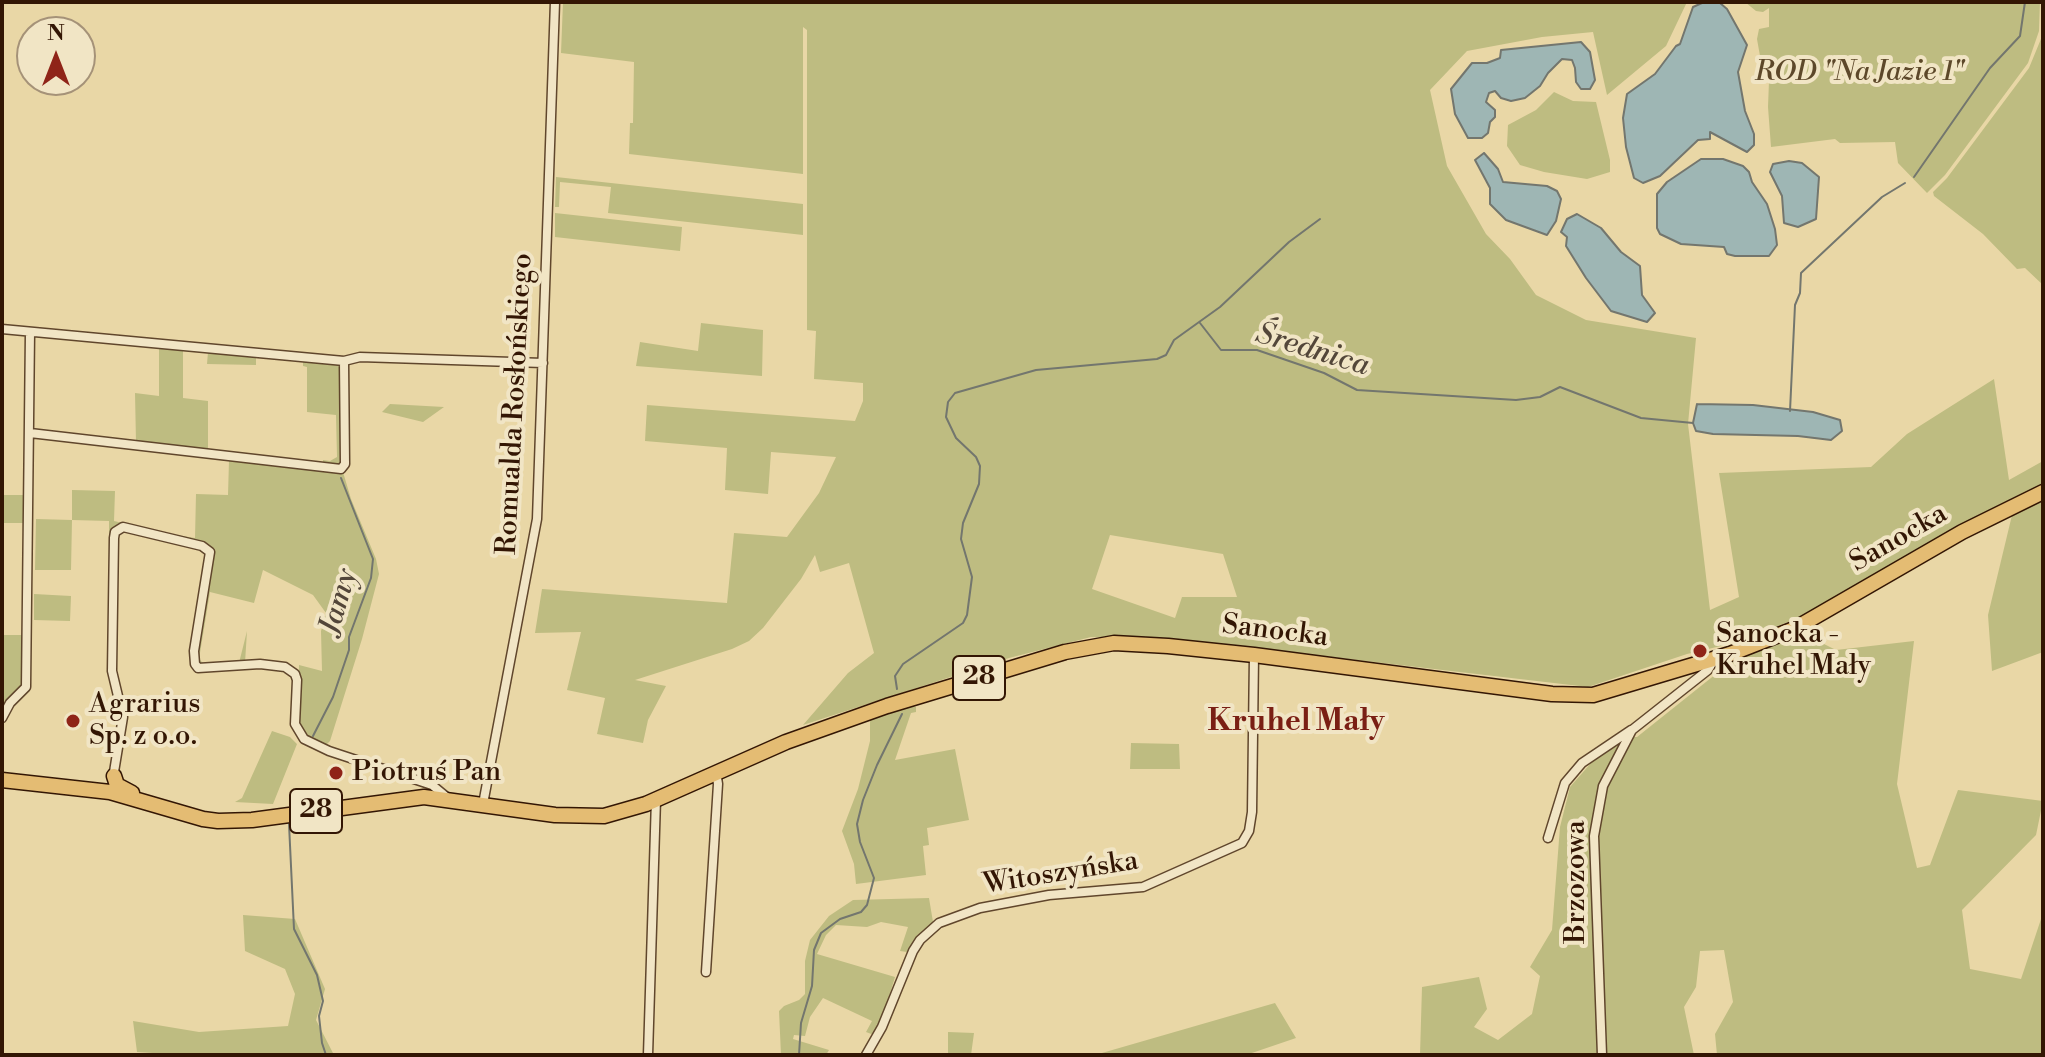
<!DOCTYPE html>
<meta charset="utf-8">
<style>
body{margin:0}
#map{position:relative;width:2045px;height:1057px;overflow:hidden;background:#e9d7a6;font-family:"Libre Bodoni",serif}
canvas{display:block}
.frame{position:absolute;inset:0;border:4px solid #331604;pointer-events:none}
.north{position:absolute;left:16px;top:16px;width:80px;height:80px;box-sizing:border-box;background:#f1e5c5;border:2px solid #a59278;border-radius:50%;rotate:0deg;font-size:22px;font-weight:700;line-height:32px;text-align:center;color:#331604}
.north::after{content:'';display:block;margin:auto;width:28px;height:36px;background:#8f2418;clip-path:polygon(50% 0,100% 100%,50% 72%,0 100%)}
</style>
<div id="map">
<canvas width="2045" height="1057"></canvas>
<div class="frame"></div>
<div class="north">N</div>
</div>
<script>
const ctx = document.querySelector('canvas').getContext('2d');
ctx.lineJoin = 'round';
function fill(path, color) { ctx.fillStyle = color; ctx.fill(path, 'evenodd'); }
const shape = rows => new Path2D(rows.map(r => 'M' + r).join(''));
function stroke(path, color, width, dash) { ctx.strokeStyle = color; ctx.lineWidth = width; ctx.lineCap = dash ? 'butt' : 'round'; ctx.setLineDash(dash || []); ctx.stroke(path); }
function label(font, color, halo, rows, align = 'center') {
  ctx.font = font + ' "Libre Bodoni",serif'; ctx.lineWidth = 8; ctx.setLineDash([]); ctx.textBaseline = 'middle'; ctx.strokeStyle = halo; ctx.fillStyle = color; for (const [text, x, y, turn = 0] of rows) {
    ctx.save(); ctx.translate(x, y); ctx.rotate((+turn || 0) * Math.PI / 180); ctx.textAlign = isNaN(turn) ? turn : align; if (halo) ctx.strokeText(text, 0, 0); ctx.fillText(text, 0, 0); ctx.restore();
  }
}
const green = shape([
 [563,2,1687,2,1666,46,1607,95,1593,32,1542,37,1467,51,1430,90,1447,166,1486,234,1510,259,1536,295,1586,320,1696,338,1688,424,1710,610,1739,597,1719,473,1871,467,1907,434,1994,379,2009,480,2043,461,2043,483,1962,526,1815,611,1738,642,1687,654,1588,687,1169,638,1091,637,1009,658,803,725,848,673,874,653,849,563,820,572,815,555,801,579,763,628,749,641,732,649,635,680,666,686,648,720,643,743,597,734,605,698,567,690,581,632,535,633,542,589,727,603,734,533,787,537,819,493,836,457,771,452,768,494,725,490,727,448,645,441,647,405,855,421,863,401,863,383,814,379,816,331,807,330,807,30,803,27,803,174,629,154,630,123,633,123,634,62,561,53],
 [1110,535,1223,554,1237,597,1182,597,1175,618,1092,589],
 [1745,2,2040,2,2039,31,2028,63,1945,175,1927,193,1898,163,1895,142,1840,143,1835,139,1771,147,1768,107,1770,55,1760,56,1757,39,1759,29,1769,27,1769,8,1763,12,1756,11],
 [2043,34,2043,285,2025,268,2017,269,1983,234,1934,196,1933,192,1947,178,2029,68],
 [1554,92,1573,101,1596,102,1610,160,1610,172,1587,179,1544,172,1520,165,1507,146,1508,125,1536,110],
 [556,177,803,204,803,235,608,213,611,187,560,182,559,207,555,207],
 [555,213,682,227,680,251,555,237],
 [701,323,763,330,762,376,636,366,640,342,698,351],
 [159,347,183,349,183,398,208,401,208,451,136,442,135,393,159,396],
 [208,352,256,354,256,365,207,364],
 [303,360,340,363,342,464,338,466,323,465,323,460,330,461,337,457,336,415,307,412,307,367,303,366],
 [390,404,444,407,423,422,382,412],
 [210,456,343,472,351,499,376,559,379,574,362,639,330,741,326,745,304,735,298,725,299,665,322,671,321,631,326,613,313,595,263,570,254,603,210,592,199,659,205,665,239,663,247,631,245,663,202,667,196,661,211,549,206,544,150,531,195,538,196,494,228,495,229,461,210,459],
 [72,490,115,491,114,521,131,525,120,525,114,529,109,548,109,521,72,520,71,570,35,570,36,519,72,520],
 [2,495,24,495,23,523,2,523],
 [2043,497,2043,652,1992,671,1988,615,2013,511],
 [34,594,71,596,70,621,34,620],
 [1804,634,1836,650,1914,641,1897,784,1917,868,1930,865,1958,790,2043,801,2036,835,1962,910,1970,969,2021,979,2043,913,2043,1055,1717,1055,1715,1034,1733,1002,1724,950,1700,951,1696,987,1684,1007,1694,1055,1420,1055,1422,987,1479,977,1487,1009,1474,1027,1498,1040,1532,1014,1540,976,1530,967,1552,930,1560,827,1570,787,1598,755,1625,737,1637,737,1731,662],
 [2,635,23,635,23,685,2,708],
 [911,705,916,707,916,712,911,713,895,760,955,749,969,820,927,828,929,845,923,846,926,875,856,884,854,864,842,831,858,789,870,741,870,719],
 [272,731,290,737,297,744,273,804,235,802,242,798],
 [1131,743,1179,744,1180,769,1130,769],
 [929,898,933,922,916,938,907,952,900,951,908,927,881,922,867,927,836,925,826,935,817,954,895,977,881,1023,874,1035,866,1032,872,1021,823,998,810,1017,805,1036,794,1035,793,1039,829,1050,826,1055,781,1055,779,1011,784,1006,799,1000,805,994,805,961,810,940,829,916,853,900],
 [243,915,295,919,325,989,316,1020,334,1055,184,1055,137,1052,133,1021,199,1032,288,1026,295,994,285,969,245,951],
 [1275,1003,1296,1038,1246,1055,1095,1055],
 [948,1032,974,1033,971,1055,948,1055]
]);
const water = shape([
 [1702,3,1720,3,1727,9,1747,45,1738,72,1745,111,1754,134,1754,145,1747,152,1710,132,1710,139,1698,140,1660,176,1643,183,1634,178,1626,147,1623,118,1627,94,1655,74,1676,46,1680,44,1693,7,1702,3],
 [1581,42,1590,52,1595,80,1590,89,1581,89,1576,82,1575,68,1572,60,1562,59,1548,73,1540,86,1525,98,1511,101,1501,98,1495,91,1489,93,1486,102,1495,110,1495,117,1490,122,1488,133,1482,138,1468,138,1455,114,1451,89,1472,63,1487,63,1500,58,1501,50,1581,42],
 [1484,153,1498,169,1503,182,1547,186,1557,191,1561,199,1556,221,1547,235,1506,220,1490,204,1490,188,1475,160,1484,153],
 [1701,159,1723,159,1743,166,1749,172,1752,182,1767,204,1775,229,1777,245,1769,256,1735,256,1727,254,1724,247,1681,244,1660,234,1657,228,1657,194,1667,182,1701,159],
 [1789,161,1802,163,1819,177,1816,219,1798,227,1784,223,1782,196,1770,172,1773,164,1789,161],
 [1577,214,1601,228,1621,252,1640,266,1642,295,1655,313,1647,322,1611,311,1586,278,1566,246,1567,237,1561,232,1567,219,1577,214],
 [1697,404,1753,405,1813,412,1840,420,1842,431,1831,440,1798,436,1713,434,1696,431,1693,423,1697,404]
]);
const stream = shape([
 [1914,177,1990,68,2020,36,2025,2],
 [1200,323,1221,350,1257,350,1324,373,1357,390,1516,400,1540,397,1560,387,1641,418,1693,423],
 [1790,411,1795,305,1800,293,1801,273,1882,197,1905,183],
 [897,689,895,676,903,664,963,623,967,615,972,577,961,539,963,523,979,484,980,466,976,457,956,438,946,417,948,402,955,393,1036,370,1157,359,1166,355,1174,340,1220,307,1289,242,1320,219],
 [313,736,333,697,349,650,349,637,371,578,373,559,341,478],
 [289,824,294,929,317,975,323,1001,319,1016,322,1043,326,1055],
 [799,1055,801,1023,812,986,814,950,821,933,840,919,861,912,867,905,874,878,860,842,857,824,863,800,877,765,902,714]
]);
const street = shape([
 [2,329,344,361,360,357,543,363],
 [30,433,341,469,345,464,344,361],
 [2,718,10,703,26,687,30,332],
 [113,778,123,717,112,671,114,538,115,532,123,527,202,546,210,552,194,651,195,664,198,668,260,664,285,667,295,674,297,680,295,724,304,739,329,751,432,785,449,799],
 [483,804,537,519,555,2],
 [1548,838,1565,783,1582,763,1631,730],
 [706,972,718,784,716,772],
 [648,1055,656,799],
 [866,1055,882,1027,913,951,920,940,939,923,980,908,1049,895,1143,887,1242,843,1249,831,1252,812,1254,655],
 [1602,1055,1594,836,1603,786,1632,730,1708,670,1714,660]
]);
const primary = shape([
 [114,776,117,785,132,793],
 [2,780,110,792,203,819,218,821,252,820,424,797,555,815,604,816,646,804,786,742,887,706,1065,652,1114,643,1168,646,1254,655,1552,694,1593,695,1730,654,1794,629,1962,532,2043,492]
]);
const markers = [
 [1700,651,8,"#8f2418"],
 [73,721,8,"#8f2418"],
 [336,773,8,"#8f2418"]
];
const shields = [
 [979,678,52],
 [316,811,52]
];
const shieldNames = [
 ["28",979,678],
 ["28",316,811]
];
const parkNames = [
 ["ROD \"Na Jazie 1\"",1859,73]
];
const streetNames = [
 ["Romualda Rosłońskiego",516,404,-87],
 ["Sanocka",1899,539,-30],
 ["Sanocka",1275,632,7],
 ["Witoszyńska",1061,874,-9],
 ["Brzozowa",1577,882,-90]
];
const poiNames = [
 ["Sanocka -",1716,635],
 ["Kruhel Mały",1716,667],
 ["Agrarius",89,705],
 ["Sp. z o.o.",89,737],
 ["Piotruś Pan",352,773]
];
const waterNames = [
 ["Średnica",1312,351,17],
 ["Jamy",340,602,-74]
];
const neighbourhoodNames = [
 ["Kruhel Mały",1296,723]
];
fill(green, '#bebc81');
fill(water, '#9eb6b4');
stroke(water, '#73766e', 2);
stroke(stream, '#73766e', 2);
stroke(street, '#60462c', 11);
stroke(primary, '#331604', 17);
stroke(street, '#f1e5c5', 8);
stroke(primary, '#e4bc73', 14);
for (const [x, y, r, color] of markers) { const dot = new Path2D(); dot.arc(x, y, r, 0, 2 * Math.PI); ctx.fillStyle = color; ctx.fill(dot); stroke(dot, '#f1e5c5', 3); }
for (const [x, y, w] of shields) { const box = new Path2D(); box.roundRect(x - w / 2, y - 22, w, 44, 6); ctx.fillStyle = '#f1e5c5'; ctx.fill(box); stroke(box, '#331604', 2); }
label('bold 26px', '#331604', null, shieldNames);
label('italic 28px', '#5d482a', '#f1e5c5', parkNames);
label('28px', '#331604', '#f1e5c5', streetNames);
label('28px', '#331604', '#f1e5c5', poiNames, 'left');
label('italic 30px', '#534639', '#f1e5c5', waterNames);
label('bold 30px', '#7a1f14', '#f1e5c5', neighbourhoodNames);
</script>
